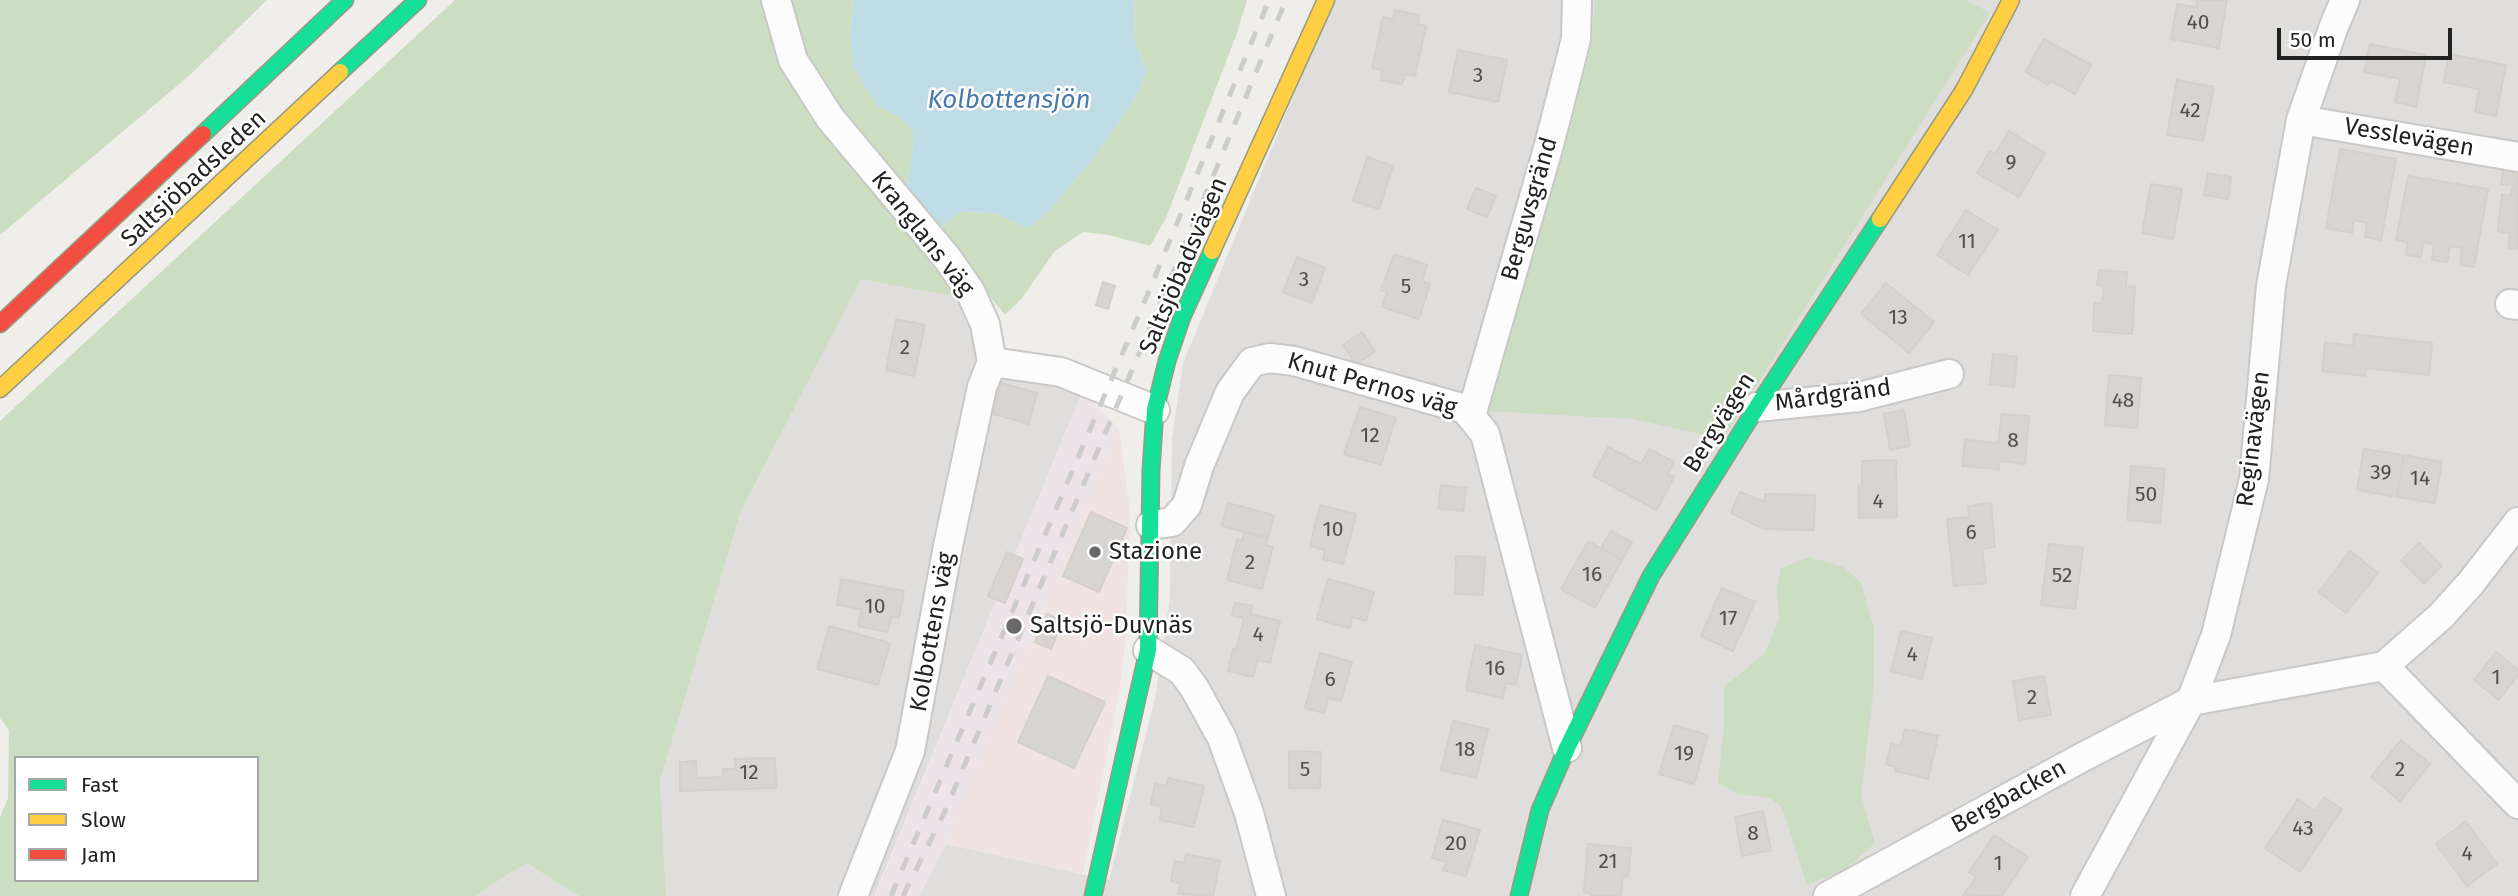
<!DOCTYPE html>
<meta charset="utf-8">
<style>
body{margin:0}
#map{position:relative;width:2518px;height:896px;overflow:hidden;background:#f0eeeb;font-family:"Fira Sans",sans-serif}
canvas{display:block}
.legend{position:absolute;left:14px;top:756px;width:245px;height:126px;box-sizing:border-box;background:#fff;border:2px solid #a7a7a7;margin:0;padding:9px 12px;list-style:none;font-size:21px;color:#222}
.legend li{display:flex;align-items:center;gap:14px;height:35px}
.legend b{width:35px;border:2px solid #a7a7a7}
.scale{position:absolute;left:2277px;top:28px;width:175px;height:32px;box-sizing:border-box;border:4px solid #222;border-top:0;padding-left:9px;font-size:21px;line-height:24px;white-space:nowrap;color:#222;-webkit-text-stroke:5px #fff;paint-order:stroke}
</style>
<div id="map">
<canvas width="2518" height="896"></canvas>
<ul class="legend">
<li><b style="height:9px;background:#16e098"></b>Fast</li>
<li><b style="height:9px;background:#ffcf43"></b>Slow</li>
<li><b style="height:9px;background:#f24e42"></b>Jam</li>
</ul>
<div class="scale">50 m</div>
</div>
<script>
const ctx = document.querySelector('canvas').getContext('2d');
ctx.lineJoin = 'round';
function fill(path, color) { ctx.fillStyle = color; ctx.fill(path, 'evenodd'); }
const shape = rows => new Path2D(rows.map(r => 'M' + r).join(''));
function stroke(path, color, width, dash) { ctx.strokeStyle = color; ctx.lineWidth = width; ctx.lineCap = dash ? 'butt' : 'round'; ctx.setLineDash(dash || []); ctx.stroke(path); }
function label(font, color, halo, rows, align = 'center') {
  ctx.font = font + ' "Fira Sans",sans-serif'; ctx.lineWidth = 5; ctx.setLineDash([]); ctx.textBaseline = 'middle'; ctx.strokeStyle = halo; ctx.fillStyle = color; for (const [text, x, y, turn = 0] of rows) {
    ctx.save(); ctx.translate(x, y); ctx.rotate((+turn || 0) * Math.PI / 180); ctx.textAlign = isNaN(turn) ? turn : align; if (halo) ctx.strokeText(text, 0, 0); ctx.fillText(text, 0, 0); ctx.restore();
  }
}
const residential = shape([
 [1333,0,2518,0,2518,896,919,896,946,844,1109,880,1155,698,1170,597,1172,439,1183,363],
 [861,278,957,297,987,344,1082,392,874,896,666,896,660,781,741,511],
 [526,863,579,896,475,896]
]);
const commercial = shape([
 [1119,429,1130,510,1126,636,1120,688,1083,874,946,844]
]);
const industrial = shape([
 [1082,392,1119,429,946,844,919,896,875,896]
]);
const forest = shape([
 [0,0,267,0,191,74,0,235],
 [455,0,765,0,821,124,957,297,861,279,741,511,660,781,666,896,579,896,526,863,475,896,0,896,0,817,8,798,9,730,0,718,0,421],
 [16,758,257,758,257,880,16,880],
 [787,0,853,0,850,37,899,117,913,131,913,148,905,197,805,61],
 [1134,0,1247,0,1237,33,1166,218,1150,246,1109,235,1083,232,1055,251,1022,298,1005,315,951,249,942,226,961,212,994,213,1028,228,1049,212,1096,155,1132,104,1147,72,1135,41],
 [1595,0,1966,0,1990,13,1723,439,1633,419,1485,411,1592,43],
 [1809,557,1844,567,1861,583,1874,629,1873,695,1861,795,1875,843,1846,869,1807,885,1782,808,1770,798,1738,794,1718,783,1724,726,1724,687,1765,653,1779,619,1777,588,1781,568]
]);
const water = shape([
 [853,0,1134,0,1135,41,1147,72,1132,104,1096,155,1049,212,1028,228,994,213,961,212,942,226,925,222,905,197,913,148,913,131,899,117,877,106,853,66,850,37]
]);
const building = shape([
 [2197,0,2227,0,2219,48,2171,39,2177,4,2196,7,2197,0],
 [1395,10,1419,15,1418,24,1426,26,1415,76,1405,74,1402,84,1381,80,1382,70,1372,68,1383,17,1393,19,1395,10],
 [2044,39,2091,65,2075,94,2051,81,2048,85,2025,72,2044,39],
 [2370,44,2426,55,2416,107,2395,102,2400,79,2364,72,2370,44],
 [1458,50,1507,60,1498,102,1449,92,1458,50],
 [2449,54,2506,65,2496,116,2475,112,2479,89,2444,82,2449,54],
 [2177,80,2214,87,2203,141,2167,135,2177,80],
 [2009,131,2045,153,2019,197,1977,173,1990,151,1995,154,2009,131],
 [2340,149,2396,159,2381,240,2365,237,2367,223,2354,220,2352,233,2326,228,2340,149],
 [1367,157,1393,166,1379,209,1353,201,1367,157],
 [2504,164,2518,166,2518,249,2508,248,2510,233,2498,231,2502,194,2511,196,2512,185,2501,184,2504,164],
 [2208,173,2231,177,2228,199,2204,195,2208,173],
 [2408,176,2488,189,2474,267,2460,265,2462,248,2450,246,2447,262,2432,260,2434,244,2423,242,2421,257,2406,255,2408,242,2396,240,2408,176],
 [2151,184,2182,189,2173,239,2142,233,2151,184],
 [1476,188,1496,196,1487,217,1467,209,1476,188],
 [1966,210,1998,230,1968,275,1937,255,1966,210],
 [1394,254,1427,265,1422,281,1430,284,1419,319,1382,307,1387,292,1381,290,1394,254],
 [1297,257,1325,268,1312,303,1283,292,1297,257],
 [2099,270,2127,272,2126,286,2135,287,2132,334,2093,331,2094,303,2102,303,2104,286,2097,285,2099,270],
 [1103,282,1115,286,1108,309,1096,305,1103,282],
 [1886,283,1934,322,1909,353,1861,314,1886,283],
 [896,319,925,325,914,376,886,370,896,319],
 [1362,332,1375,352,1356,364,1343,345,1362,332],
 [2354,334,2432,343,2429,375,2366,368,2365,376,2322,371,2325,342,2353,346,2354,334],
 [1993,354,2017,357,2014,387,1990,384,1993,354],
 [2109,375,2141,378,2137,428,2105,425,2109,375],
 [1001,383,1037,393,1029,424,993,414,1001,383],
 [1360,407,1396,418,1381,465,1344,454,1360,407],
 [1904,410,1910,446,1890,450,1884,414,1904,410],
 [2002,414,2029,416,2025,464,2000,461,1999,469,1962,466,1965,440,1998,443,2002,414],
 [1608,447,1641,464,1649,449,1674,462,1668,474,1674,477,1657,510,1593,476,1608,447],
 [2364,449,2404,455,2397,497,2357,490,2364,449],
 [2404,455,2442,462,2435,503,2397,497,2404,455],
 [1896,460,1897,517,1859,518,1859,486,1862,486,1862,461,1896,460],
 [2131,466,2165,469,2160,523,2127,520,2131,466],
 [1441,485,1466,488,1463,511,1438,508,1441,485],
 [1740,492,1765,502,1765,494,1815,495,1814,530,1764,529,1731,513,1740,492],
 [1228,503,1274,515,1268,538,1222,526,1228,503],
 [1991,503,1995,547,1982,549,1986,583,1954,586,1947,519,1969,517,1968,506,1991,503],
 [1320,505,1356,514,1343,564,1323,559,1325,550,1310,546,1320,505],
 [1091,512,1127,528,1099,592,1063,576,1091,512],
 [1611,531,1632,542,1622,560,1601,548,1611,531],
 [1244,532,1268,538,1266,545,1273,547,1262,589,1227,580,1237,540,1242,541,1244,532],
 [1588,541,1622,560,1595,608,1561,589,1588,541],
 [2419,543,2442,566,2424,584,2401,561,2419,543],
 [2049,544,2083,548,2075,609,2041,605,2049,544],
 [2350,551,2378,573,2346,613,2319,592,2350,551],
 [1007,552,1023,559,1005,603,988,596,1007,552],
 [1456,556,1485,557,1483,595,1455,594,1456,556],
 [841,579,904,591,899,618,891,617,888,632,858,626,861,609,837,605,841,579],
 [1328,579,1374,592,1366,621,1352,617,1350,628,1317,619,1328,579],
 [1722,588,1755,602,1733,651,1701,636,1722,588],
 [1235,603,1252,606,1250,614,1280,621,1270,663,1257,660,1253,677,1228,671,1233,649,1236,650,1244,618,1232,616,1235,603],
 [1047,614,1063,621,1051,649,1035,642,1047,614],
 [829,626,890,643,878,685,817,669,829,626],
 [1901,631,1932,638,1922,679,1891,671,1901,631],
 [1475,645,1522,655,1516,685,1506,683,1503,698,1466,690,1475,645],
 [2496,652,2518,670,2518,675,2499,700,2474,680,2496,652],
 [1320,653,1352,662,1341,701,1328,698,1324,713,1305,708,1320,653],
 [1048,676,1105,702,1074,768,1018,742,1048,676],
 [2044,676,2051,715,2019,720,2013,681,2044,676],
 [1453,721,1488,729,1476,778,1441,770,1453,721],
 [1674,725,1708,735,1694,784,1659,774,1674,725],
 [1905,729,1938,736,1928,779,1895,771,1896,767,1886,765,1891,744,1901,746,1905,729],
 [2401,740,2430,764,2400,801,2371,777,2401,740],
 [1289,751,1321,752,1320,788,1289,788,1289,751],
 [775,758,776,788,680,791,680,762,696,761,697,778,723,777,723,769,735,769,735,759,775,758],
 [1168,778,1204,786,1194,827,1160,820,1162,806,1151,804,1155,784,1166,786,1168,778],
 [2324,797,2342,809,2300,872,2265,848,2298,799,2315,811,2324,797],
 [1763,811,1771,850,1742,856,1735,817,1763,811],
 [1443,820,1480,830,1466,876,1443,870,1446,862,1432,858,1443,820],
 [2466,821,2497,864,2467,886,2436,844,2466,821],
 [1994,835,2028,857,2002,896,1963,896,1976,877,1969,872,1994,835],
 [1588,844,1631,848,1628,877,1623,876,1621,896,1591,896,1591,893,1584,892,1588,844],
 [1186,854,1220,861,1213,896,1178,894,1180,883,1171,881,1175,861,1184,863,1186,854]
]);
const street = shape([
 [776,0,793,60,830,118,947,258,970,291,985,324,992,362,1061,372,1155,410],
 [2301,120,2518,157],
 [2510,304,2518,305],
 [1757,407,1859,397,1949,374],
 [1471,416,1549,145,1576,39,1577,0],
 [1151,525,1172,522,1187,505,1199,466,1230,392,1252,362,1270,358,1294,361,1465,409,1485,434,1567,748],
 [1148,650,1182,671,1195,689,1222,738,1249,813,1271,896],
 [2384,666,2518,804],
 [853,896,910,751,948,546,982,387,992,362],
 [1828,896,2079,759,2191,701,2384,666,2441,616,2470,584,2518,522],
 [2085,896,2191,701,2216,635,2254,479,2271,286,2301,120,2334,26,2345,0]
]);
const fast = shape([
 [340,72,418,0],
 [203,134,345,0],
 [1093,896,1148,650,1151,470,1155,410,1167,361,1182,317,1212,251],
 [1519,896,1540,810,1567,748,1651,576,1757,407,1880,219]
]);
const slow = shape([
 [1880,219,1964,90,2011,0],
 [1212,251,1326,0],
 [0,389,340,72]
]);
const jam = shape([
 [0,324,203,134]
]);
const rail = shape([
 [891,896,1149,291,1269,0],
 [903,896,945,811,1163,297,1286,0]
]);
const markers = [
 [1095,552,7,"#6a6968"],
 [1014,626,9,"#6a6968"]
];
const numberNames = [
 ["40",2198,23],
 ["3",1478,76],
 ["42",2190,111],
 ["9",2011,163],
 ["11",1967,242],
 ["3",1304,280],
 ["5",1406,287],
 ["13",1898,318],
 ["2",905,348],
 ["48",2123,401],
 ["12",1370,436],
 ["8",2013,441],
 ["39",2381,473],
 ["14",2420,479],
 ["50",2146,495],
 ["4",1878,502],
 ["10",1333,530],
 ["6",1971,533],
 ["2",1250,563],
 ["16",1592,575],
 ["52",2062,576],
 ["10",875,607],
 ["17",1728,619],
 ["4",1258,635],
 ["4",1912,655],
 ["16",1495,669],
 ["1",2496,678],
 ["6",1330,680],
 ["2",2032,698],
 ["18",1465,750],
 ["19",1684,754],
 ["5",1305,770],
 ["2",2400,770],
 ["12",749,773],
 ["43",2303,829],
 ["8",1753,834],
 ["20",1456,844],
 ["4",2467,854],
 ["21",1608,862],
 ["1",1998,864]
];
const streetNames = [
 ["Vesslevägen",2409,138,10],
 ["Saltsjöbadsleden",194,179,-43],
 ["Berguvsgränd",1530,209,-74],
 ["Kranglans väg",922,234,52],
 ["Saltsjöbadsvägen",1184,266,-67],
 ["Knut Pernos väg",1372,385,16],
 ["Mårdgränd",1833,396,-8],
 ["Bergvägen",1720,423,-58],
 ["Reginavägen",2254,439,-83],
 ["Kolbottens väg",933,632,-80],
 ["Bergbacken",2009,797,-29]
];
const poiNames = [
 ["Stazione",1109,552],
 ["Saltsjö-Duvnäs",1030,626]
];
const waterNames = [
 ["Kolbottensjön",1009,101]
];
fill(residential, '#dfdedc');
fill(commercial, '#f1e3e1');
fill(industrial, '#ede4e9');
fill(forest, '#cbdec1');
fill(water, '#bfdbe3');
fill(building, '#d7d4d2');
stroke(building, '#d3d0cc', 2);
stroke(street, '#c9c8c7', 32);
stroke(fast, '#999a82', 19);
stroke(slow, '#999a82', 19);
stroke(jam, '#999a82', 19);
stroke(street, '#fdfcfc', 28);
stroke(fast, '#16e098', 16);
stroke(slow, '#ffcf43', 16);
stroke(jam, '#f24e42', 16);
stroke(rail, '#ccc', 5, [14, 14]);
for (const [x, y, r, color] of markers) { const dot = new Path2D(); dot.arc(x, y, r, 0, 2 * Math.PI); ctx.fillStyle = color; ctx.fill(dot); stroke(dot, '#fff', 2.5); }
label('21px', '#4f4e4e', null, numberNames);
label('24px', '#222', '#fff', streetNames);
label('24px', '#222', '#fff', poiNames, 'left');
label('italic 26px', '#4a7aab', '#fff', waterNames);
</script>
